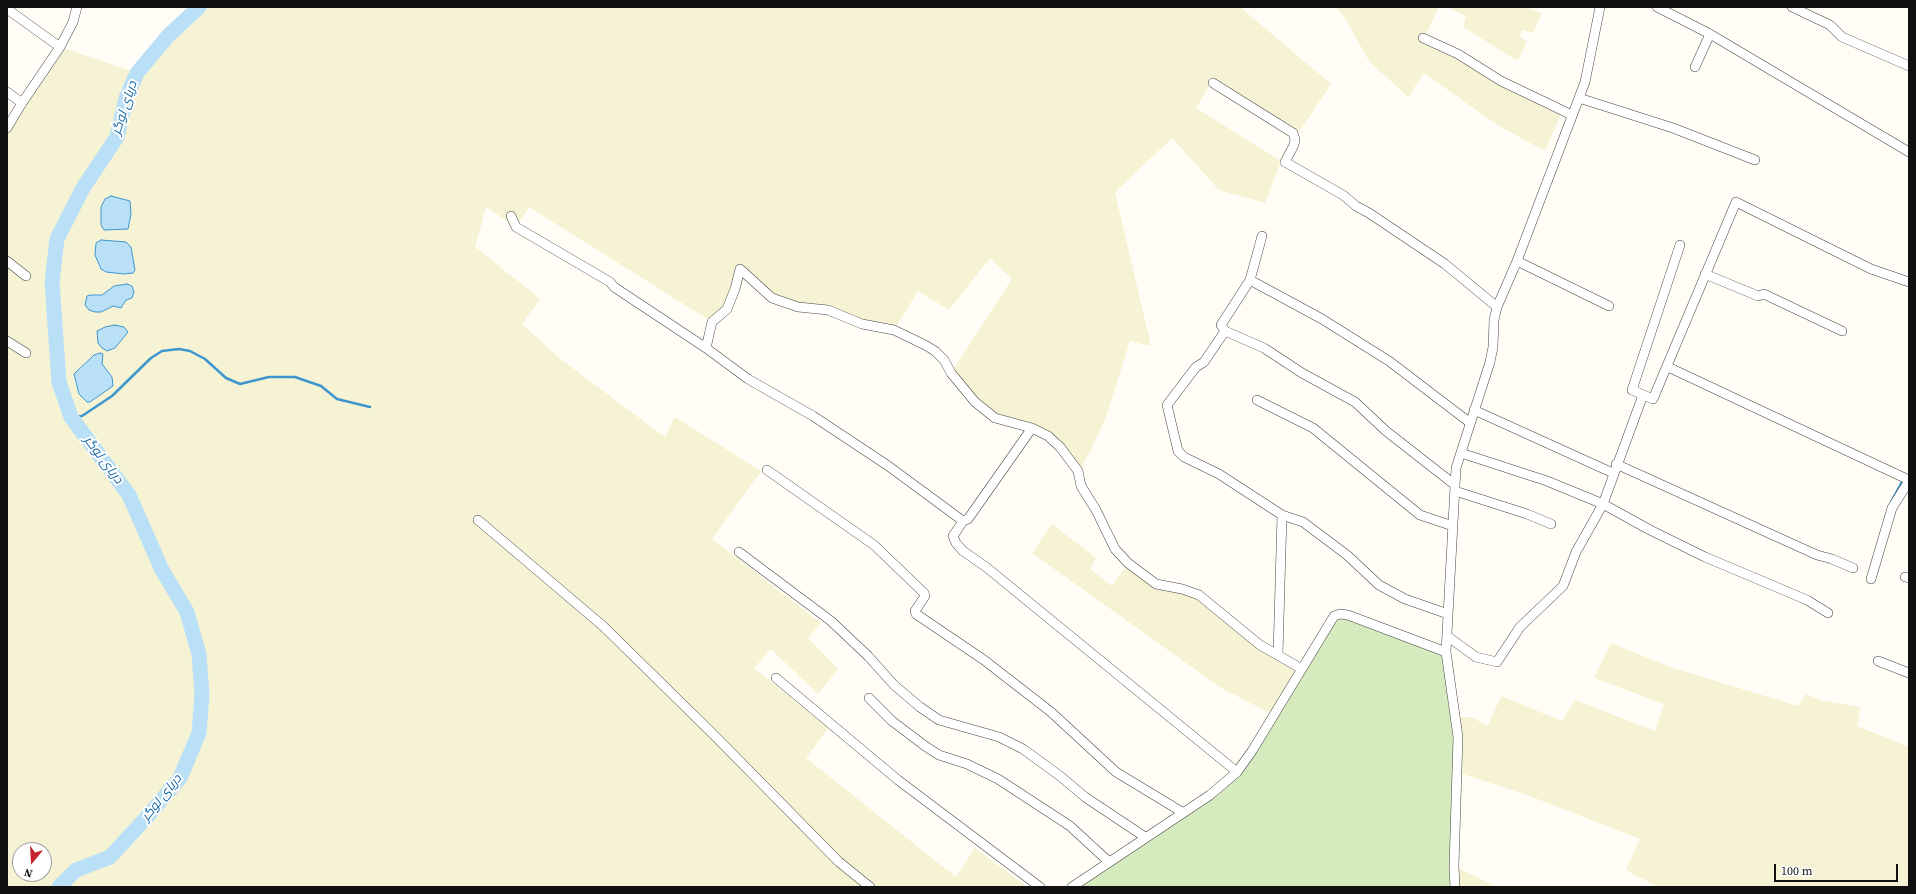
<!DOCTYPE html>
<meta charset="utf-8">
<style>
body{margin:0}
#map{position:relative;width:1916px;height:894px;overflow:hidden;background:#fffdf5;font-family:"Source Serif 4",serif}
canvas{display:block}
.frame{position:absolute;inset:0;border:8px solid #111;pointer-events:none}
.north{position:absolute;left:12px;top:842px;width:40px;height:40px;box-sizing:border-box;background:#fff;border:1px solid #a0a0a0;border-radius:50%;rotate:198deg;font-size:11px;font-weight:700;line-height:16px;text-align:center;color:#111}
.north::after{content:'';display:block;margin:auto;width:14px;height:18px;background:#c4262e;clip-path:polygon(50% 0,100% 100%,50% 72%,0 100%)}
.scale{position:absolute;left:1774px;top:864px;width:124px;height:18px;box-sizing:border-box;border:2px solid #111;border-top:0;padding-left:5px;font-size:12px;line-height:14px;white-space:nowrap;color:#111;-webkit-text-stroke:3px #fff;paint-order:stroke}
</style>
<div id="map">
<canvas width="1916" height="894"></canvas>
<div class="frame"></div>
<div class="north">N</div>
<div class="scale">100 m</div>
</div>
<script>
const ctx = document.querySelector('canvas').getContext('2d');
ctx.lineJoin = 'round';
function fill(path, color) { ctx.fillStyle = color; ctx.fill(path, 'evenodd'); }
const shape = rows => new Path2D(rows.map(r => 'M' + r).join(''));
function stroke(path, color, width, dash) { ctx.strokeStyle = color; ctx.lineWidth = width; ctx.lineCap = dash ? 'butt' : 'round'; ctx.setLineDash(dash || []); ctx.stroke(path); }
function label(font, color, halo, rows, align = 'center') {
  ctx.font = font + ' "Source Serif 4",Cairo,serif'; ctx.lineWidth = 4; ctx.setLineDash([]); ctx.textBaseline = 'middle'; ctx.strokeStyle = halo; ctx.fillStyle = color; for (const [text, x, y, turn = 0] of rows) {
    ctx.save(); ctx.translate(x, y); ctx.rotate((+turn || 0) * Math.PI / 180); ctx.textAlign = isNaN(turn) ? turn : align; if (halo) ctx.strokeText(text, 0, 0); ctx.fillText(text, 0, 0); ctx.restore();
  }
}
const farmland = shape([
 [199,7,1240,7,1331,84,1298,133,1209,86,1196,108,1281,161,1265,203,1219,190,1172,138,1115,192,1151,346,1130,341,1106,417,1089,454,1078,471,1048,436,995,418,951,373,1012,279,990,258,949,310,918,291,894,330,772,298,740,270,727,309,712,322,529,207,516,227,486,207,475,247,540,299,522,324,558,357,665,437,675,417,761,471,712,539,821,623,808,638,838,669,818,694,771,649,754,668,828,728,806,758,956,877,975,848,1027,887,7,887,7,128,60,47,137,73,168,36],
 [120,198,126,199,125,229,101,225,101,207],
 [101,240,126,242,132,249,134,265,124,274,103,271,99,267,95,255,95,246],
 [127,284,130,284,129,300,126,300,123,306,112,306,101,312,93,294,102,295,114,286],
 [102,357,102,364,112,377,111,388,100,394,91,402,79,394,73,376],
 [20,850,44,850,44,874,20,874],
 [1336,7,1439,7,1423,40,1562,112,1545,151,1499,126,1424,73,1408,97,1369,61,1344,16],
 [1447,7,1526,7,1542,13,1533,33,1522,30,1520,37,1527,41,1518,61,1463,27,1466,16],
 [1052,524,1096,558,1090,569,1112,586,1128,563,1146,577,1199,595,1260,645,1302,669,1274,715,1223,689,1203,675,1032,553],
 [1611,643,1673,668,1798,706,1806,694,1823,701,1861,707,1857,726,1909,747,1909,887,1658,887,1626,870,1640,839,1527,795,1457,772,1456,717,1471,717,1488,726,1501,696,1562,721,1575,700,1655,731,1664,704,1594,678],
 [1454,866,1497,887,1455,887]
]);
const green = shape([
 [1340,614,1446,652,1456,717,1455,887,1072,887,1237,772]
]);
const water = shape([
 [111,196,130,201,131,214,128,229,104,230,101,225,101,207,105,199,111,196],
 [101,240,126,242,131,247,135,270,133,273,124,274,106,272,101,269,95,255,96,243,101,240],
 [127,284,132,286,134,292,132,298,126,300,121,308,113,306,101,312,95,312,89,310,85,305,87,296,90,295,102,295,114,286,127,284],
 [115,325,124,327,128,332,115,348,107,351,102,348,98,343,97,331,105,327,115,325],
 [100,353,103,354,102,364,112,377,113,386,90,402,87,402,79,394,74,374,94,355,100,353]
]);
const stream = shape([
 [71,417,82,416,112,396,151,358,162,351,179,349,190,351,205,359,226,378,240,384,269,377,295,377,321,386,337,399,370,407],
 [1891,502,1903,480]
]);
const river = shape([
 [59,887,76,870,110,857,146,818,180,778,199,733,202,695,199,654,187,612,162,570,129,495,71,417,59,382,52,282,57,239,83,188,117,137,126,98,137,73,168,36,199,7]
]);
const minor = shape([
 [1657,7,1710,34,1909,152],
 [1792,7,1830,25,1842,37,1909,66],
 [7,9,60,47],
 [1423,38,1458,54,1501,81,1572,115],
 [1695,67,1710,34],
 [1213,83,1293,133,1295,139,1294,145,1285,162,1343,195,1356,206,1369,213,1445,264,1497,307],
 [7,92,22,103],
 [1579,98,1673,128,1755,160],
 [7,128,22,103,60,47,73,22,77,7],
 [511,216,516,227,610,282,614,287,706,348,748,379,813,416,887,465,963,521],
 [1262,236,1250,280,1221,325,1225,331,1204,362,1196,367,1167,405,1178,451,1184,457,1219,474,1282,515,1278,654],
 [1680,245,1632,390,1653,399,1736,202,1871,269,1909,282],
 [7,261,26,276],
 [1517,261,1609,306],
 [740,269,772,298,798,307,828,310,862,324,894,330,925,345,935,351,944,360,951,373,975,402,995,418,1032,428,1048,436,1060,447,1078,471,1081,486,1096,510,1115,549,1128,563,1156,584,1182,589,1199,595,1260,645,1302,669],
 [1705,274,1758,296,1764,294,1768,296,1842,331],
 [1250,280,1322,319,1389,361,1469,422],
 [1225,331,1264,348,1302,373,1355,402,1386,431,1455,485],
 [7,341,26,353],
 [706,348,712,322,727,309,735,289,740,269],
 [1668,367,1909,480],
 [1257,400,1313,428,1420,515,1453,526],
 [1474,410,1613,473],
 [1032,428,968,519,963,521,953,536,956,543,963,551,986,567,1237,772],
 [1461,453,1547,481,1603,504,1650,530,1705,557,1807,600,1828,613],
 [1616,464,1817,555,1832,559,1853,568],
 [767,470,874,545,924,593,925,596,915,611,916,614,984,660,1051,712,1116,772,1182,812],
 [1455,491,1527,514,1551,524],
 [1282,515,1303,522,1347,555,1379,585,1405,599,1448,614],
 [478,520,603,626,716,737,839,862,870,887],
 [739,552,831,621,868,656,894,685,920,707,939,720,999,737,1023,749,1060,776,1085,797,1145,837],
 [1905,577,1909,578],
 [1871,579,1892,508,1909,481],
 [1447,636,1476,657,1497,662,1520,627,1563,586,1576,552,1603,504,1643,395],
 [1878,661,1909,673],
 [776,678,898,780,1040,887],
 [869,698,892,721,925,746,939,755,967,764,998,779,1070,826,1109,862],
 [1072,887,1210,795,1237,772,1252,751,1334,616,1340,614,1348,615,1446,652],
 [1455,887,1454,866,1458,737,1446,652,1456,468,1490,362,1493,347,1494,320,1497,307,1517,261,1585,82,1600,7]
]);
const waterNames = [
 ["دریای لوگر",125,108,-72],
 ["دریای لوگر",103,460,53],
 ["دریای لوگر",162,798,-51]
];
fill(farmland, '#f6f3d4');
fill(green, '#d5ebbd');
fill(water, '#b9e0f7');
stroke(water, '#3f96cf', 1);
stroke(stream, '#3f96cf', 2.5);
stroke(river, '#b9e0f7', 15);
stroke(minor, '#444', 10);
stroke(minor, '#fff', 9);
label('italic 13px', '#1768a6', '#fff', waterNames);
</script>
